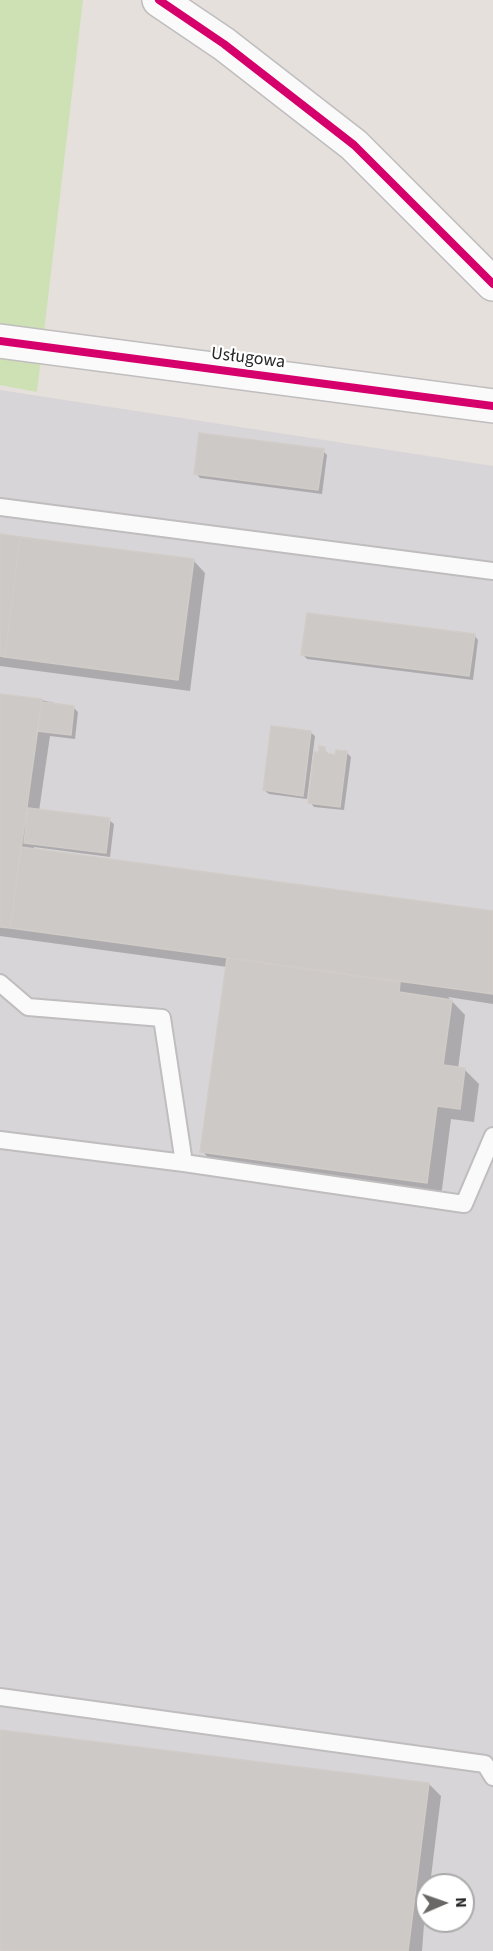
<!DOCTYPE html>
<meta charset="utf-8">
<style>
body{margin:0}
#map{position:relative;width:493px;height:1951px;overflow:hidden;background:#e6e0dc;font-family:"Source Sans 3",sans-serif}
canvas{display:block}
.north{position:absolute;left:415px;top:1873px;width:60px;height:60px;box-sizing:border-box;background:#fff;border:2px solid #a9a9a9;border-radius:50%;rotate:88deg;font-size:16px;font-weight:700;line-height:24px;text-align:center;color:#272727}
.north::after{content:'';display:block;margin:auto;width:21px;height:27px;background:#6a6866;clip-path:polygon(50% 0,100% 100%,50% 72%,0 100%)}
</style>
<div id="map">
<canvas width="493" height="1951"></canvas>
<div class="north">N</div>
</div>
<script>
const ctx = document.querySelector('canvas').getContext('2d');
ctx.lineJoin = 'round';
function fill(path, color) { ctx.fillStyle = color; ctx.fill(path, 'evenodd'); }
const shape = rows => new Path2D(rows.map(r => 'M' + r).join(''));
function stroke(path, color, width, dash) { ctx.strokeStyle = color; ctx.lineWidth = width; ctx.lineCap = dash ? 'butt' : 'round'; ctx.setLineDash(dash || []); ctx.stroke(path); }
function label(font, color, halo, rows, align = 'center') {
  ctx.font = font + ' "Source Sans 3",sans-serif'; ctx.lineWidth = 4.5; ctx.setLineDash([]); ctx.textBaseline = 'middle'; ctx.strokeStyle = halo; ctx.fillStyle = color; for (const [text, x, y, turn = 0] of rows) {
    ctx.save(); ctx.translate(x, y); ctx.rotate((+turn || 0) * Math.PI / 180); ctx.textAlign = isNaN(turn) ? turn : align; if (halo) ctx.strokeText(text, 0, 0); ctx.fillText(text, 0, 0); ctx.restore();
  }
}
const industrial = shape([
 [0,390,493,466,493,1951,0,1951],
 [427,1885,463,1885,463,1921,427,1921]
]);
const green = shape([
 [0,0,83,0,37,392,0,385]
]);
const shadow = shape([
 [323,451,327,455,322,494,200,478,196,473],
 [0,534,193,560,205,573,190,691,0,666],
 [474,635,478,640,473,680,307,659,303,655],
 [0,695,41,700,73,707,78,712,75,739,50,736,39,811,109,820,114,824,110,857,34,847,34,850,493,913,493,1004,448,997,465,1015,458,1069,465,1070,479,1084,474,1122,451,1119,441,1197,216,1166,202,1151,227,967,0,936],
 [310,732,315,736,307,799,269,794,264,790],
 [324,749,329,755,337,756,346,752,351,757,344,810,314,807,310,802,320,754],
 [0,1731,429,1784,441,1796,430,1885,427,1885,422,1951,0,1951]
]);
const building = shape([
 [199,433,324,449,318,490,194,474,199,433],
 [0,534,20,537,5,657,0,656,0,534],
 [20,537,194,559,178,680,5,657,20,537],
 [307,613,475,634,469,676,301,655,307,613],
 [0,694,42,699,10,928,0,927,0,694],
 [42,702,74,706,71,735,37,731,42,702],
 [271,726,311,731,303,796,263,790,271,726],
 [319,746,325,747,325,753,335,755,336,750,347,751,340,807,308,803,314,752,319,752,319,746],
 [28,808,110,818,106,853,24,843,28,808],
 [21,847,493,911,493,994,10,928,21,847],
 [227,958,400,982,399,992,452,1000,443,1065,465,1068,460,1109,437,1106,427,1183,200,1152,227,958],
 [0,1730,429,1783,408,1951,0,1951,0,1730]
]);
const lane = shape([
 [0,507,493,571],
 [0,983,28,1007,162,1018,184,1163,464,1204,493,1136],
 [0,1140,184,1163],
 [0,1697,485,1764,493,1777]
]);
const street = shape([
 [159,0,224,44,354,145,493,284],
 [0,341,493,406]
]);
const cycleway = shape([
 [159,0,224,44,354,145,493,284],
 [0,341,493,406]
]);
const streetNames = [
 ["Usługowa",248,359,7]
];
fill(industrial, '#d8d5d8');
fill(green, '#cde1b4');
fill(shadow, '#0003');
fill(building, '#ccc9c6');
stroke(building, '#d1ccc8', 1.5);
stroke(lane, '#bfbdbe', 20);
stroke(street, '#bfbdbe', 36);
stroke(lane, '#fbfafa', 16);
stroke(street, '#fbfafa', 33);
stroke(cycleway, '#d6006c', 8);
label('18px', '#272727', '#fff', streetNames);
</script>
